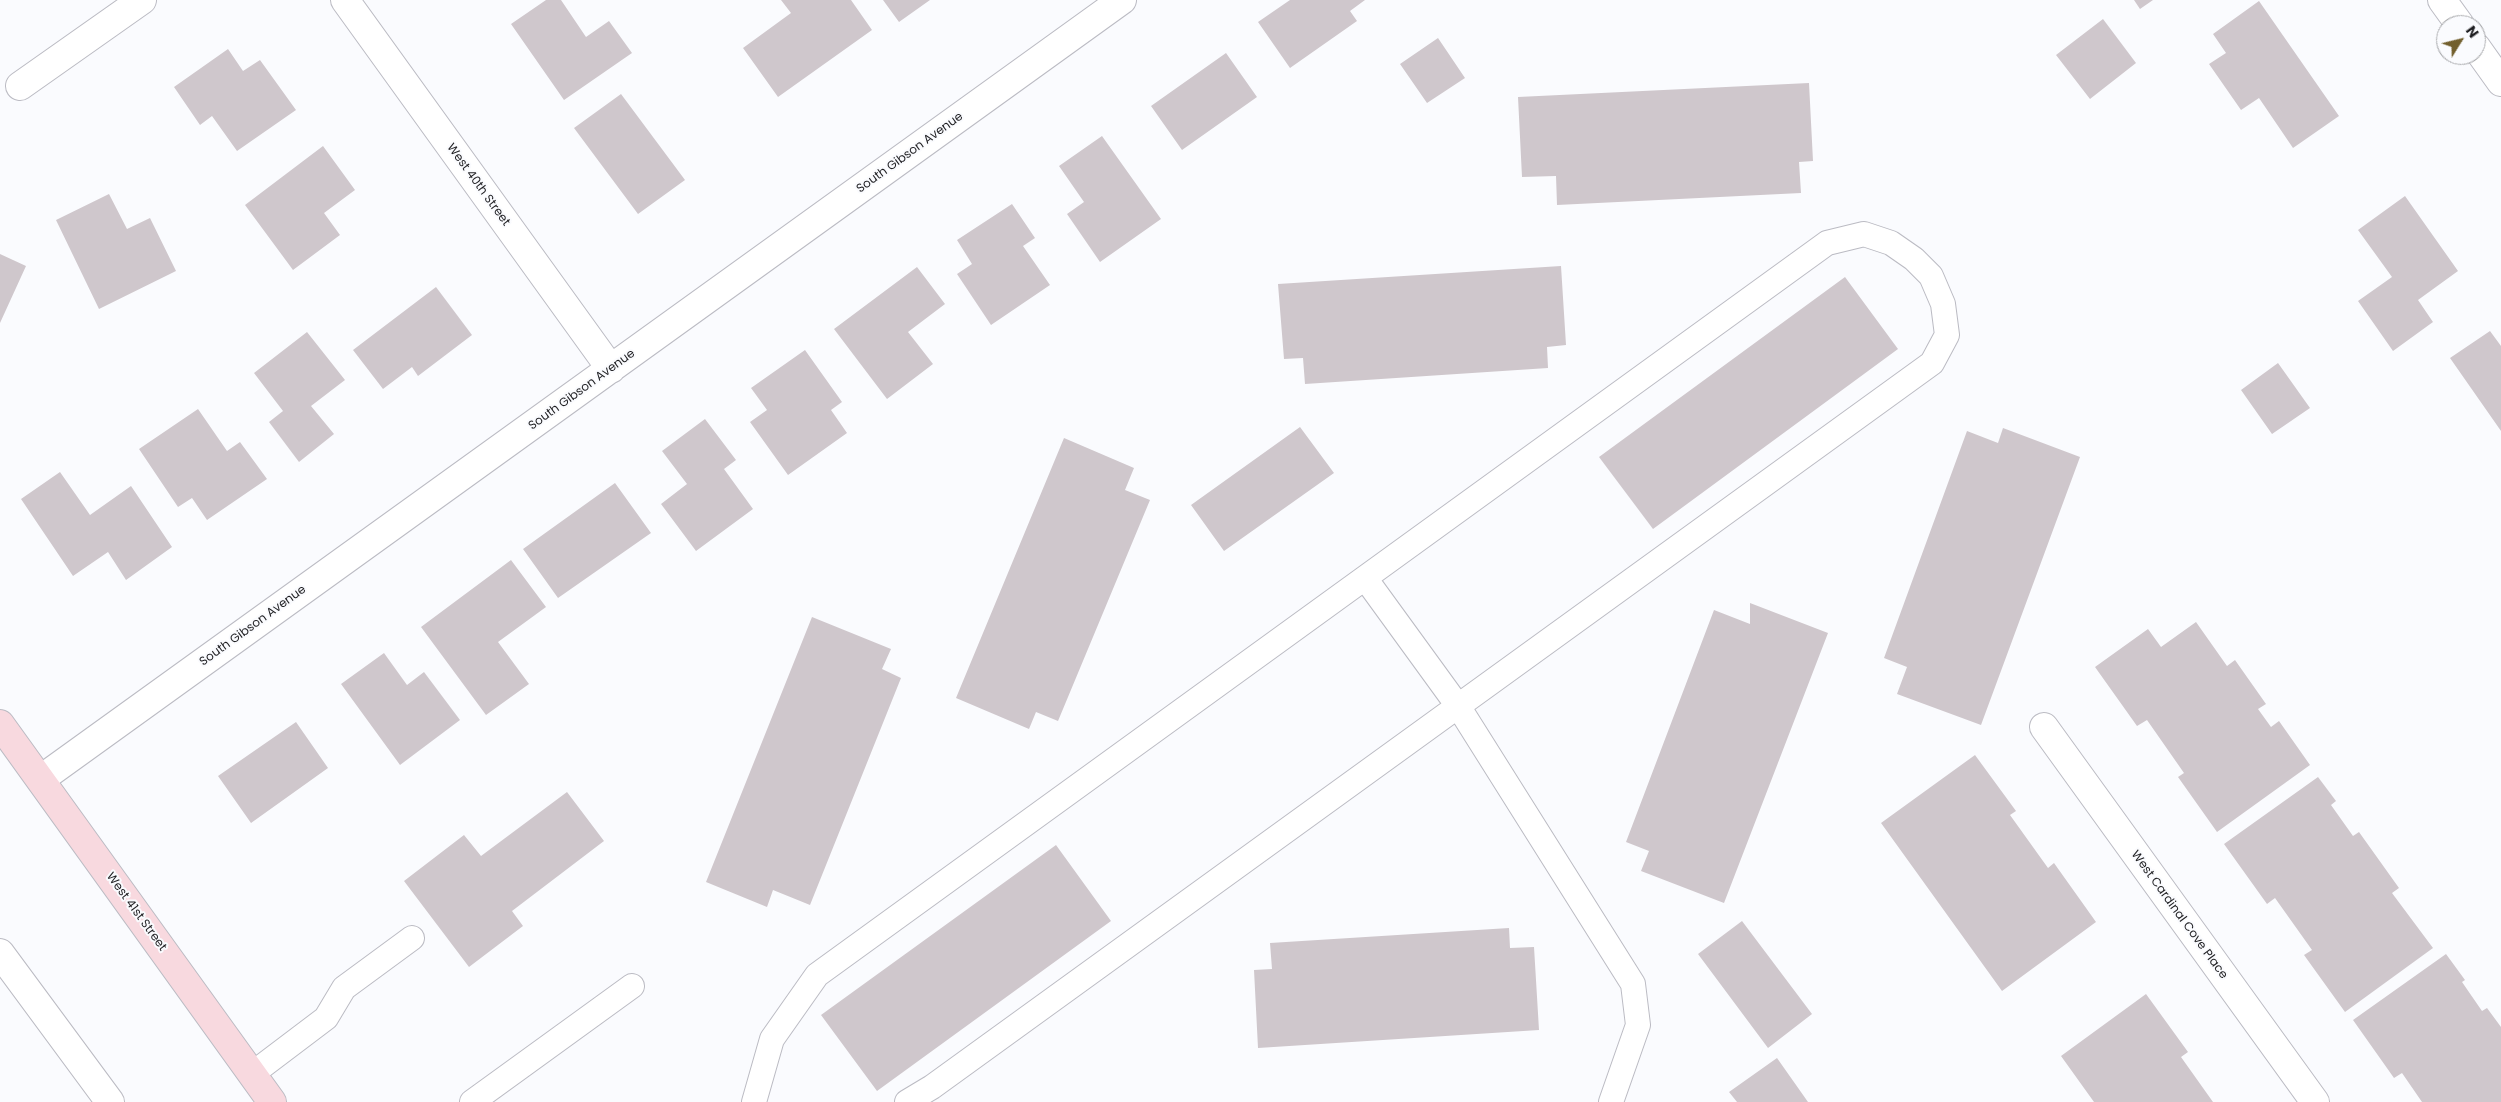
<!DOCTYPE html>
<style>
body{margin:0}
#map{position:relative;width:2501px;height:1102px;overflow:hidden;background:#fafbfe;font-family:Poppins,sans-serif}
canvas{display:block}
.north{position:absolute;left:2436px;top:15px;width:50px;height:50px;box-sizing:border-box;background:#fafbfe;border:1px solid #a2a3a6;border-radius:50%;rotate:54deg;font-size:14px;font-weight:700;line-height:20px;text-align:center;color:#1e1e21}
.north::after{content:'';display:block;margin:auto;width:18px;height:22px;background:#725f2d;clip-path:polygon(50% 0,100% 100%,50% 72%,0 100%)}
</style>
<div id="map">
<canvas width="2501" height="1102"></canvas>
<div class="north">N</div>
</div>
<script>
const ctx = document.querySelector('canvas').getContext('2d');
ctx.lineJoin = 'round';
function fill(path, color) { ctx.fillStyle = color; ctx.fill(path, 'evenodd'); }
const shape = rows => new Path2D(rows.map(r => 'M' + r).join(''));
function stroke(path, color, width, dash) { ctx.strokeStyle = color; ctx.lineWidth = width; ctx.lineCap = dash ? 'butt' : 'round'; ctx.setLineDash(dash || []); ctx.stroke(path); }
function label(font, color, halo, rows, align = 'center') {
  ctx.font = font + ' Poppins,sans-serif'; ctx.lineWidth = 4; ctx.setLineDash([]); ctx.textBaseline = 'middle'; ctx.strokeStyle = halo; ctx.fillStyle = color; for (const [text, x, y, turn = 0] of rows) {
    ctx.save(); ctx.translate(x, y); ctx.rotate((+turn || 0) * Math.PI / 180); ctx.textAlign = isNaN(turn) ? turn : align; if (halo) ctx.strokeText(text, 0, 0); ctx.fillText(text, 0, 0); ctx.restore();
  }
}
const building = shape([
 [546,0,561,0,586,37,609,21,632,53,564,100,511,24],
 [781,0,851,0,872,30,778,97,743,48,791,13],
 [883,0,930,0,899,22],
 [1290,0,1365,0,1350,11,1357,21,1290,68,1258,22],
 [2134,0,2153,0,2140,9],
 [2259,1,2339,116,2293,148,2259,98,2241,110,2209,64,2226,53,2213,34],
 [2103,19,2136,63,2090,99,2056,55],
 [1438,38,1465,78,1427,103,1400,64],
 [228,49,243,71,260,60,296,110,237,151,212,116,200,125,174,87],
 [1226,53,1257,97,1182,150,1151,106],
 [1809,83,1813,161,1799,162,1801,193,1557,205,1556,176,1522,177,1518,97],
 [621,94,685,180,638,214,574,128],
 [1102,136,1161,219,1100,262,1067,214,1084,202,1059,166],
 [323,146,355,190,324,213,340,235,293,270,245,205],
 [109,194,127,229,150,218,176,271,99,309,56,220],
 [2405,196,2458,271,2418,300,2433,322,2393,351,2358,301,2392,277,2358,230],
 [1012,204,1035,238,1023,246,1050,285,991,325,957,274,972,264,957,240],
 [0,254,26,266,0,323],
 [1561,266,1566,345,1547,347,1548,368,1305,384,1303,358,1284,359,1278,284],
 [917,267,945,304,908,332,933,364,887,399,834,329],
 [1845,277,1898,349,1653,529,1599,457],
 [436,287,472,335,418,376,412,367,383,389,353,350],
 [2490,331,2501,346,2501,431,2450,358],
 [307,332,345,380,311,406,334,434,299,462,269,422,283,411,254,373],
 [805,350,842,402,831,410,847,433,788,475,750,422,767,410,751,388],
 [2278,363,2310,408,2272,434,2241,390],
 [198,409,227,451,240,442,267,479,207,520,192,498,178,507,139,449],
 [705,419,736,460,724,469,753,509,696,551,661,504,687,484,662,451],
 [1300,427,1334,473,1224,551,1191,505],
 [2003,428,2080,457,1981,725,1897,694,1907,667,1884,658,1967,431,1998,443],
 [1064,438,1134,468,1125,490,1150,500,1058,721,1036,712,1029,729,956,698],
 [60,472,90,515,131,486,172,547,126,580,108,552,73,576,21,499],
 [615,483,651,533,558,598,523,549],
 [511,560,546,607,498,642,529,684,486,715,421,627],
 [1750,603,1828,633,1724,903,1641,871,1649,851,1626,842,1714,610,1750,624],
 [812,617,891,649,882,669,901,678,810,905,773,890,767,907,706,882],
 [2196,622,2227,666,2235,660,2266,704,2258,709,2271,727,2279,721,2310,765,2217,832,2178,777,2184,773,2147,720,2137,726,2095,667,2148,629,2161,647],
 [384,653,407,685,424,672,460,720,400,765,341,684],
 [296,722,328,768,251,823,218,776],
 [1975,755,2016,811,2010,815,2048,868,2054,863,2096,922,2002,991,1881,823],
 [2318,777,2336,801,2331,805,2353,836,2359,832,2399,888,2392,893,2433,948,2345,1012,2304,955,2312,950,2275,898,2267,904,2224,844],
 [567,792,604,841,512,911,523,926,469,967,404,881,464,835,481,856],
 [1056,845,1111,921,877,1091,821,1015],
 [1742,921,1812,1014,1768,1048,1698,954],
 [1509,928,1510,948,1534,947,1539,1030,1258,1048,1254,970,1272,969,1270,943],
 [2446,954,2465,980,2462,982,2482,1011,2487,1008,2501,1027,2501,1102,2422,1102,2402,1073,2394,1078,2353,1020],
 [2146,994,2188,1052,2181,1057,2213,1102,2094,1102,2061,1056],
 [1777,1058,1808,1102,1737,1102,1729,1092]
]);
const service = shape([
 [1365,578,1458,706,1633,984,1638,1025,1611,1102],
 [252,1074,326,1018,344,988,412,938],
 [472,1102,632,986],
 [754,1102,772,1039,817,975,1827,243,1864,234,1891,243,1914,259,1931,276,1943,304,1947,335,1932,363,932,1087,907,1102]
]);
const minor = shape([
 [345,0,611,369],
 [2442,0,2460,25],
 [2476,47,2501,82],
 [20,86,142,0],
 [2044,727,2315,1102],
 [41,779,1122,0],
 [0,953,110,1102]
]);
const secondary = shape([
 [0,724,272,1102]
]);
const streetNames = [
 ["South Gibson Avenue",910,153,-36],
 ["West 40th Street",478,185,54],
 ["South Gibson Avenue",582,390,-36],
 ["South Gibson Avenue",253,626,-36],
 ["West 41st Street",136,912,54],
 ["West Cardinal Cove Place",2179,915,54]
];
fill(building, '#cfc7cc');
stroke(service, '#bbbbc3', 26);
stroke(minor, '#bbbbc3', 30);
stroke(secondary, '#bbbbc3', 30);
stroke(service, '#fff', 24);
stroke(minor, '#fff', 28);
stroke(secondary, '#f8d9df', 28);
label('12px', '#1e1e21', '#fafbfe', streetNames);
</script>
